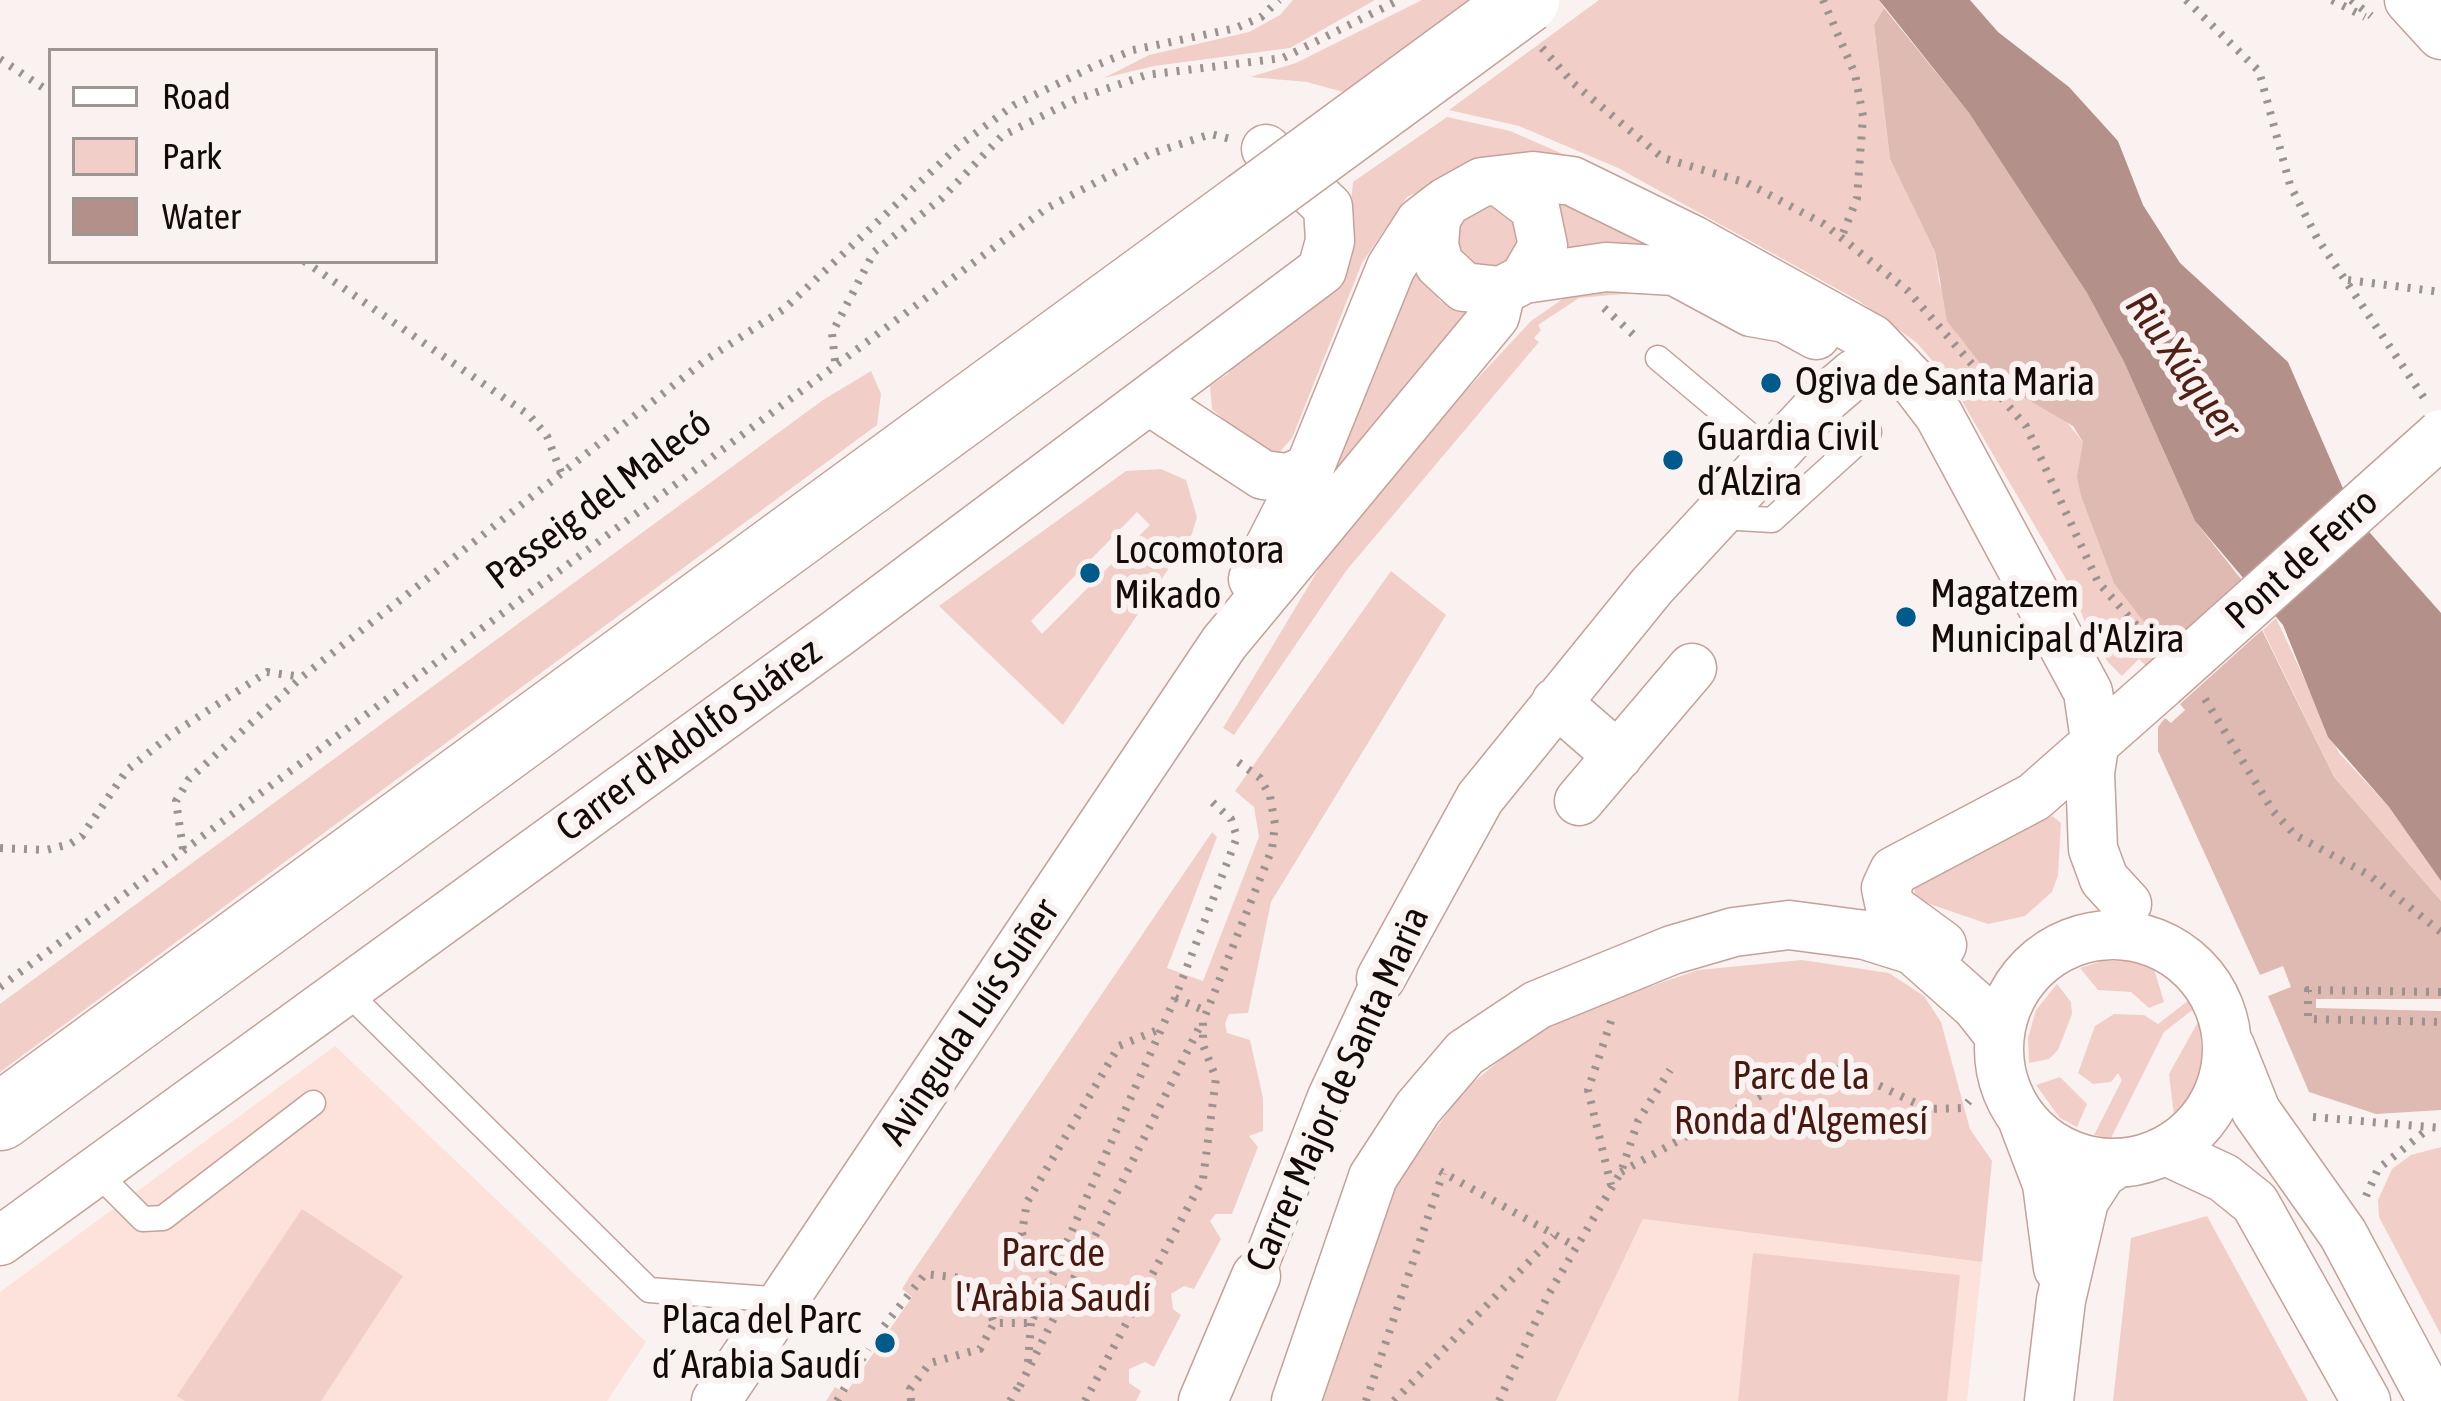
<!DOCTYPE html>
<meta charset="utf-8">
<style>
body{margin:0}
#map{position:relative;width:2441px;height:1401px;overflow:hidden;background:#faf2f0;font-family:"Asap Condensed",sans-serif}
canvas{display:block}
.legend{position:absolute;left:48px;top:48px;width:390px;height:216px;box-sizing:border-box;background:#faf2f0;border:3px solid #9f9593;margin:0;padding:15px 21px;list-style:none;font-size:36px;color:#160a08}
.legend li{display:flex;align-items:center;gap:24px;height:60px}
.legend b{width:60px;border:3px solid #9f9593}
</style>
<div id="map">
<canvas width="2441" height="1401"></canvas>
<ul class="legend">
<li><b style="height:15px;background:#fff"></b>Road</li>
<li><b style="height:33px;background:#f1cfc8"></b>Park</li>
<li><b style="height:33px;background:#b39089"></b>Water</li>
</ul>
</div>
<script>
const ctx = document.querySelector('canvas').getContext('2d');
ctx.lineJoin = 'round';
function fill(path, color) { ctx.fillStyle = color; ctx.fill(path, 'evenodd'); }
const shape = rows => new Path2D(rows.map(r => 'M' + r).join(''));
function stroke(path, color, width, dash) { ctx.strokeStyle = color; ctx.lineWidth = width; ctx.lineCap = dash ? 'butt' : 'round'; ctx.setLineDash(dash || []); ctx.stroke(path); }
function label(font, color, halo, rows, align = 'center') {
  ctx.font = font + ' "Asap Condensed",sans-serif'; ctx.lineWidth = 12; ctx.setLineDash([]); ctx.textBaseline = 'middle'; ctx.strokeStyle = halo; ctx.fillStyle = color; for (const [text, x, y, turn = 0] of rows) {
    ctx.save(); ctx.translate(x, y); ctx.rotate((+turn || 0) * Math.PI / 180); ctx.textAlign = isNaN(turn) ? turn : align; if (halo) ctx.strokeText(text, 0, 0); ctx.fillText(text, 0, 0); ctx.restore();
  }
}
const built = shape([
 [335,1046,646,1342,607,1401,0,1401,0,1292],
 [1643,1219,1982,1262,1967,1401,1556,1401]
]);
const green = shape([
 [1293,0,1375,0,1290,48,1154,66,1104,78,1149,55,1249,32,1280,15],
 [1422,0,1468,0,1343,92,1307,82,1250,77,1296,63],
 [1599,0,1879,0,1884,8,1874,25,1890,159,1935,252,1939,282,1957,334,1991,378,2061,415,2083,442,2081,496,2097,533,2144,622,2179,635,2146,666,2139,659,2122,676,2108,662,2093,639,2101,635,2095,624,2087,628,2074,593,1952,384,1917,343,1859,301,1618,168,1519,126,1449,110],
 [1447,117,1510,131,1586,164,1482,163,1407,197,1362,263,1292,438,1278,454,1259,450,1212,409,1210,386,1229,373,1223,366,1350,212,1353,182],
 [1483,199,1508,203,1530,246,1495,280,1452,258,1460,210],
 [1555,199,1665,251,1562,260],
 [1413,257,1440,301,1475,317,1321,502],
 [1577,289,1634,293,1579,298,1538,325,1541,330,1534,338,1539,342,1346,571,1234,735,1223,728,1323,562,1381,482,1531,321],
 [871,371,881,394,877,425,0,1072,0,1004,823,400],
 [1161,469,1186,480,1197,517,1192,534,1063,725,939,606,1126,471],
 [1137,512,1150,525,1042,634,1031,621],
 [1391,571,1446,615,1271,902,1248,1013,1229,1014,1225,1023,1227,1033,1250,1040,1263,1098,1263,1131,1249,1136,1258,1147,1232,1214,1216,1214,1210,1221,1221,1239,1194,1289,1184,1286,1171,1294,1173,1309,1181,1315,1154,1367,1145,1362,1129,1369,1129,1383,1141,1391,1136,1401,826,1401,835,1387,846,1393,912,1297,902,1289,912,1273,1212,832,1217,837,1167,968,1203,981,1259,837,1254,807,1235,791],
 [2276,618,2339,753,2389,807,2441,881,2441,901,2334,777,2263,630],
 [2052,816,2061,823,2058,875,2052,892,2025,916,1988,924,1915,899,1914,884],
 [1802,960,1889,973,1924,996,1941,1022,1970,1129,1992,1161,1982,1262,1643,1219,1556,1401,1321,1401,1391,1192,1463,1091,1536,1030,1642,979,1646,988,1698,970],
 [2102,961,2131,961,2154,969,2164,1002,2149,1008,2131,992,2098,990,2080,968],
 [2057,984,2071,1002,2072,1014,2058,1050,2049,1059,2029,1063,2028,1038,2036,1010],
 [2189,1000,2195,1008,2164,1032,2111,1138,2094,1135,2122,1080,2118,1073,2111,1082,2093,1084,2078,1073,2095,1026,2114,1014,2144,1015,2158,1024],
 [2199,1020,2203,1069,2191,1096,2174,1115,2169,1074],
 [2060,1077,2087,1104,2077,1127,2060,1118,2036,1085],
 [2441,1147,2441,1335,2379,1217,2378,1200,2392,1169,2411,1155],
 [302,1209,403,1276,321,1401,185,1401,177,1396],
 [2207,1216,2271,1333,2308,1401,2113,1401,2131,1238],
 [1753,1253,1960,1275,1947,1401,1738,1401]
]);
const forest = shape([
 [1884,8,1969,113,2087,293,2124,362,2195,521,2241,579,2179,635,2144,622,2114,583,2081,496,2077,477,2083,442,2073,426,1991,378,1947,321,1935,252,1890,159,1874,25],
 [2262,630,2334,777,2441,901,2441,999,2316,999,2316,1008,2441,1011,2441,1110,2376,1114,2309,1092,2268,996,2291,987,2283,966,2260,975,2158,751,2158,727,2165,718,2171,723,2185,710,2180,704]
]);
const water = shape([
 [1879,0,1970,0,1998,32,2069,87,2118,141,2143,205,2180,263,2288,362,2355,516,2441,613,2441,881,2389,807,2328,737,2283,625,2195,521,2124,362,2087,293,1969,113]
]);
const path = shape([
 [1823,0,1855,74,1863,116,1857,198,1842,236],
 [2186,0,2259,71,2290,185,2317,238,2424,398],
 [2332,0,2365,17],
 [2351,0,2371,16],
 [1542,48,1573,83,1663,158,1747,183,1824,224,1908,291,2026,426,2098,582,2151,642],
 [0,59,51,93],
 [304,261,529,415,547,436,562,475],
 [2348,280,2441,292],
 [1604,308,1637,338],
 [835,361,832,333,874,252,941,199,1002,136,1074,100,1146,75,1283,58,1399,0],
 [2205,699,2273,811,2295,835,2369,875,2441,932],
 [0,848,46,850,70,844,82,836,127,770,172,734,267,672,302,677],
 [183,849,176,801,189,779,302,677,707,359,784,309,961,144,1014,105,1092,67,1133,50,1236,28,1261,17,1279,0],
 [0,987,1047,208,1150,154,1211,134,1230,139],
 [2441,992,2308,990,2308,1019,2441,1022],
 [1175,998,1206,1011],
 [1611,1021,1588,1090,1611,1185],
 [2313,1117,2441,1128],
 [1440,1171,1575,1246],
 [1621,1172,1807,1070,1828,1067,1857,1075,1928,1109,1963,1108,1969,1101],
 [2366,1196,2378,1169,2427,1130],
 [1044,1292,1022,1233,1027,1202,1119,1046,1160,1029],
 [884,1326,925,1274,961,1278,981,1288,994,1323,1031,1323,1175,998,1237,837,1231,819,1211,801],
 [1028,1362,1031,1323],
 [1020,1386,1202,1022],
 [837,1401,868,1349],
 [911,1401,910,1389,930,1363,980,1349,994,1323],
 [1010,1401,1021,1382],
 [1085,1401,1203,1179,1216,1078,1203,1045,1203,1021,1272,849,1275,824,1270,796,1260,778,1238,762],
 [1366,1401,1443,1173],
 [1394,1401,1554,1236],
 [1499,1401,1548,1295,1621,1172,1638,1121,1670,1070]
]);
const service = shape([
 [1658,358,1771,453],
 [1722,510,1738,518,1772,520,1869,432],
 [343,988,649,1290,784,1300],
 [95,1171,143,1219,163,1218,313,1103]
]);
const pedestrian = shape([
 [1256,1276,1326,1096,1381,978]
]);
const minor = shape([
 [2409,0,2441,35],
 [1502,183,1535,208,1543,246,1524,279,1501,291,1464,287,1439,264,1434,245,1436,219,1446,202,1482,182,1533,176,1572,181,1693,240,1872,339,1916,385,1939,415,2088,692,2095,740,2090,773,2093,849,2104,879,2127,904],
 [1524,279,1606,267,1675,271,1751,312,1785,318,1816,335],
 [1150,401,1263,475,1288,478,1309,469],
 [1253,579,1309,469,1391,267,1420,222,1442,205],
 [1556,702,1618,756],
 [1579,801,1692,668],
 '1999 1049a114 114 0 1 1 228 0a114 114 0 1 1-228 0Z',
 [1942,945,1890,907,1886,888,1894,871,2034,797,2162,684],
 [1381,978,1480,798,1652,586,1827,397,1854,374,1877,366,1900,368],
 [2230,1046,2256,1111,2343,1234,2432,1401],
 [2023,1121,2047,1184,2058,1268],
 [2166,1151,2224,1178,2255,1203,2366,1401],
 [0,1241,839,632,1322,270,1330,241,1328,207,1266,149],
 [716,1401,1224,643,1495,316,1501,291],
 [1203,1401,1256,1276],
 [1296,1401,1373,1177,1418,1108,1465,1053,1537,1005,1672,950,1734,932,1789,925,1865,935,1913,950,1976,1006,1998,1034],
 [2049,1401,2061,1300,2084,1201,2102,1173,2116,1164]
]);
const primary = shape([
 [0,1117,1248,204]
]);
const minorBridge = shape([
 [2162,684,2441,434]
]);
const primaryBridge = shape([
 [1248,204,1526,0]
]);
const markers = [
 [1771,383,12,"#005b8c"],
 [1673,460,12,"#005b8c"],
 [1090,573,12,"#005b8c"],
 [1906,617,12,"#005b8c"],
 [885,1343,12,"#005b8c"]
];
const poiNames = [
 ["Ogiva de Santa Maria",1795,383],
 ["Guardia Civil",1697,438],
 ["d´Alzira",1697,483],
 ["Locomotora",1114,551],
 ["Mikado",1114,596],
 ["Magatzem",1930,595],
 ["Municipal d'Alzira",1930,640],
 ["Placa del Parc",861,1321,"right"],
 ["d´ Arabia Saudí",861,1366,"right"]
];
const streetNames = [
 ["Passeig del Malecó",599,500,-37],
 ["Pont de Ferro",2302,559,-42],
 ["Carrer d'Adolfo Suárez",689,740,-36],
 ["Avinguda Luís Suñer",970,1022,-56],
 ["Carrer Major de Santa Maria",1338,1089,-66]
];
const parkNames = [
 ["Parc de la",1801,1077],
 ["Ronda d'Algemesí",1801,1122],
 ["Parc de",1053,1254],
 ["l'Aràbia Saudí",1053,1299]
];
const waterNames = [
 ["Riu Xúquer",2183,366,55]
];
fill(built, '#fde1db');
fill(green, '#f1cfc8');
fill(forest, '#dfbab2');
fill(water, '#b39089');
stroke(service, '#c4a199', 27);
stroke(pedestrian, '#c4a199', 39);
stroke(minor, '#c4a199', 51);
stroke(primary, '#c4a199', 69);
stroke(path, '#9c9290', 8, [3, 9]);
stroke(service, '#fff', 24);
stroke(pedestrian, '#fff', 36);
stroke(minor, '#fff', 48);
stroke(primary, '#fff', 66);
stroke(minorBridge, '#c4a199', 51, []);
stroke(primaryBridge, '#c4a199', 69, []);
stroke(minorBridge, '#fff', 48);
stroke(primaryBridge, '#fff', 66);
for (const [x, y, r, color] of markers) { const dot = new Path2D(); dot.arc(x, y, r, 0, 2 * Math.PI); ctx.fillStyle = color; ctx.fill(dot); stroke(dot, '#faf2f0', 4.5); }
label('39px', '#160a08', '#faf2f0', poiNames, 'left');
label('39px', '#160a08', '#faf2f0', streetNames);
label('39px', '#471810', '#faf2f0', parkNames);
label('italic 42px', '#502018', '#faf2f0', waterNames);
</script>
